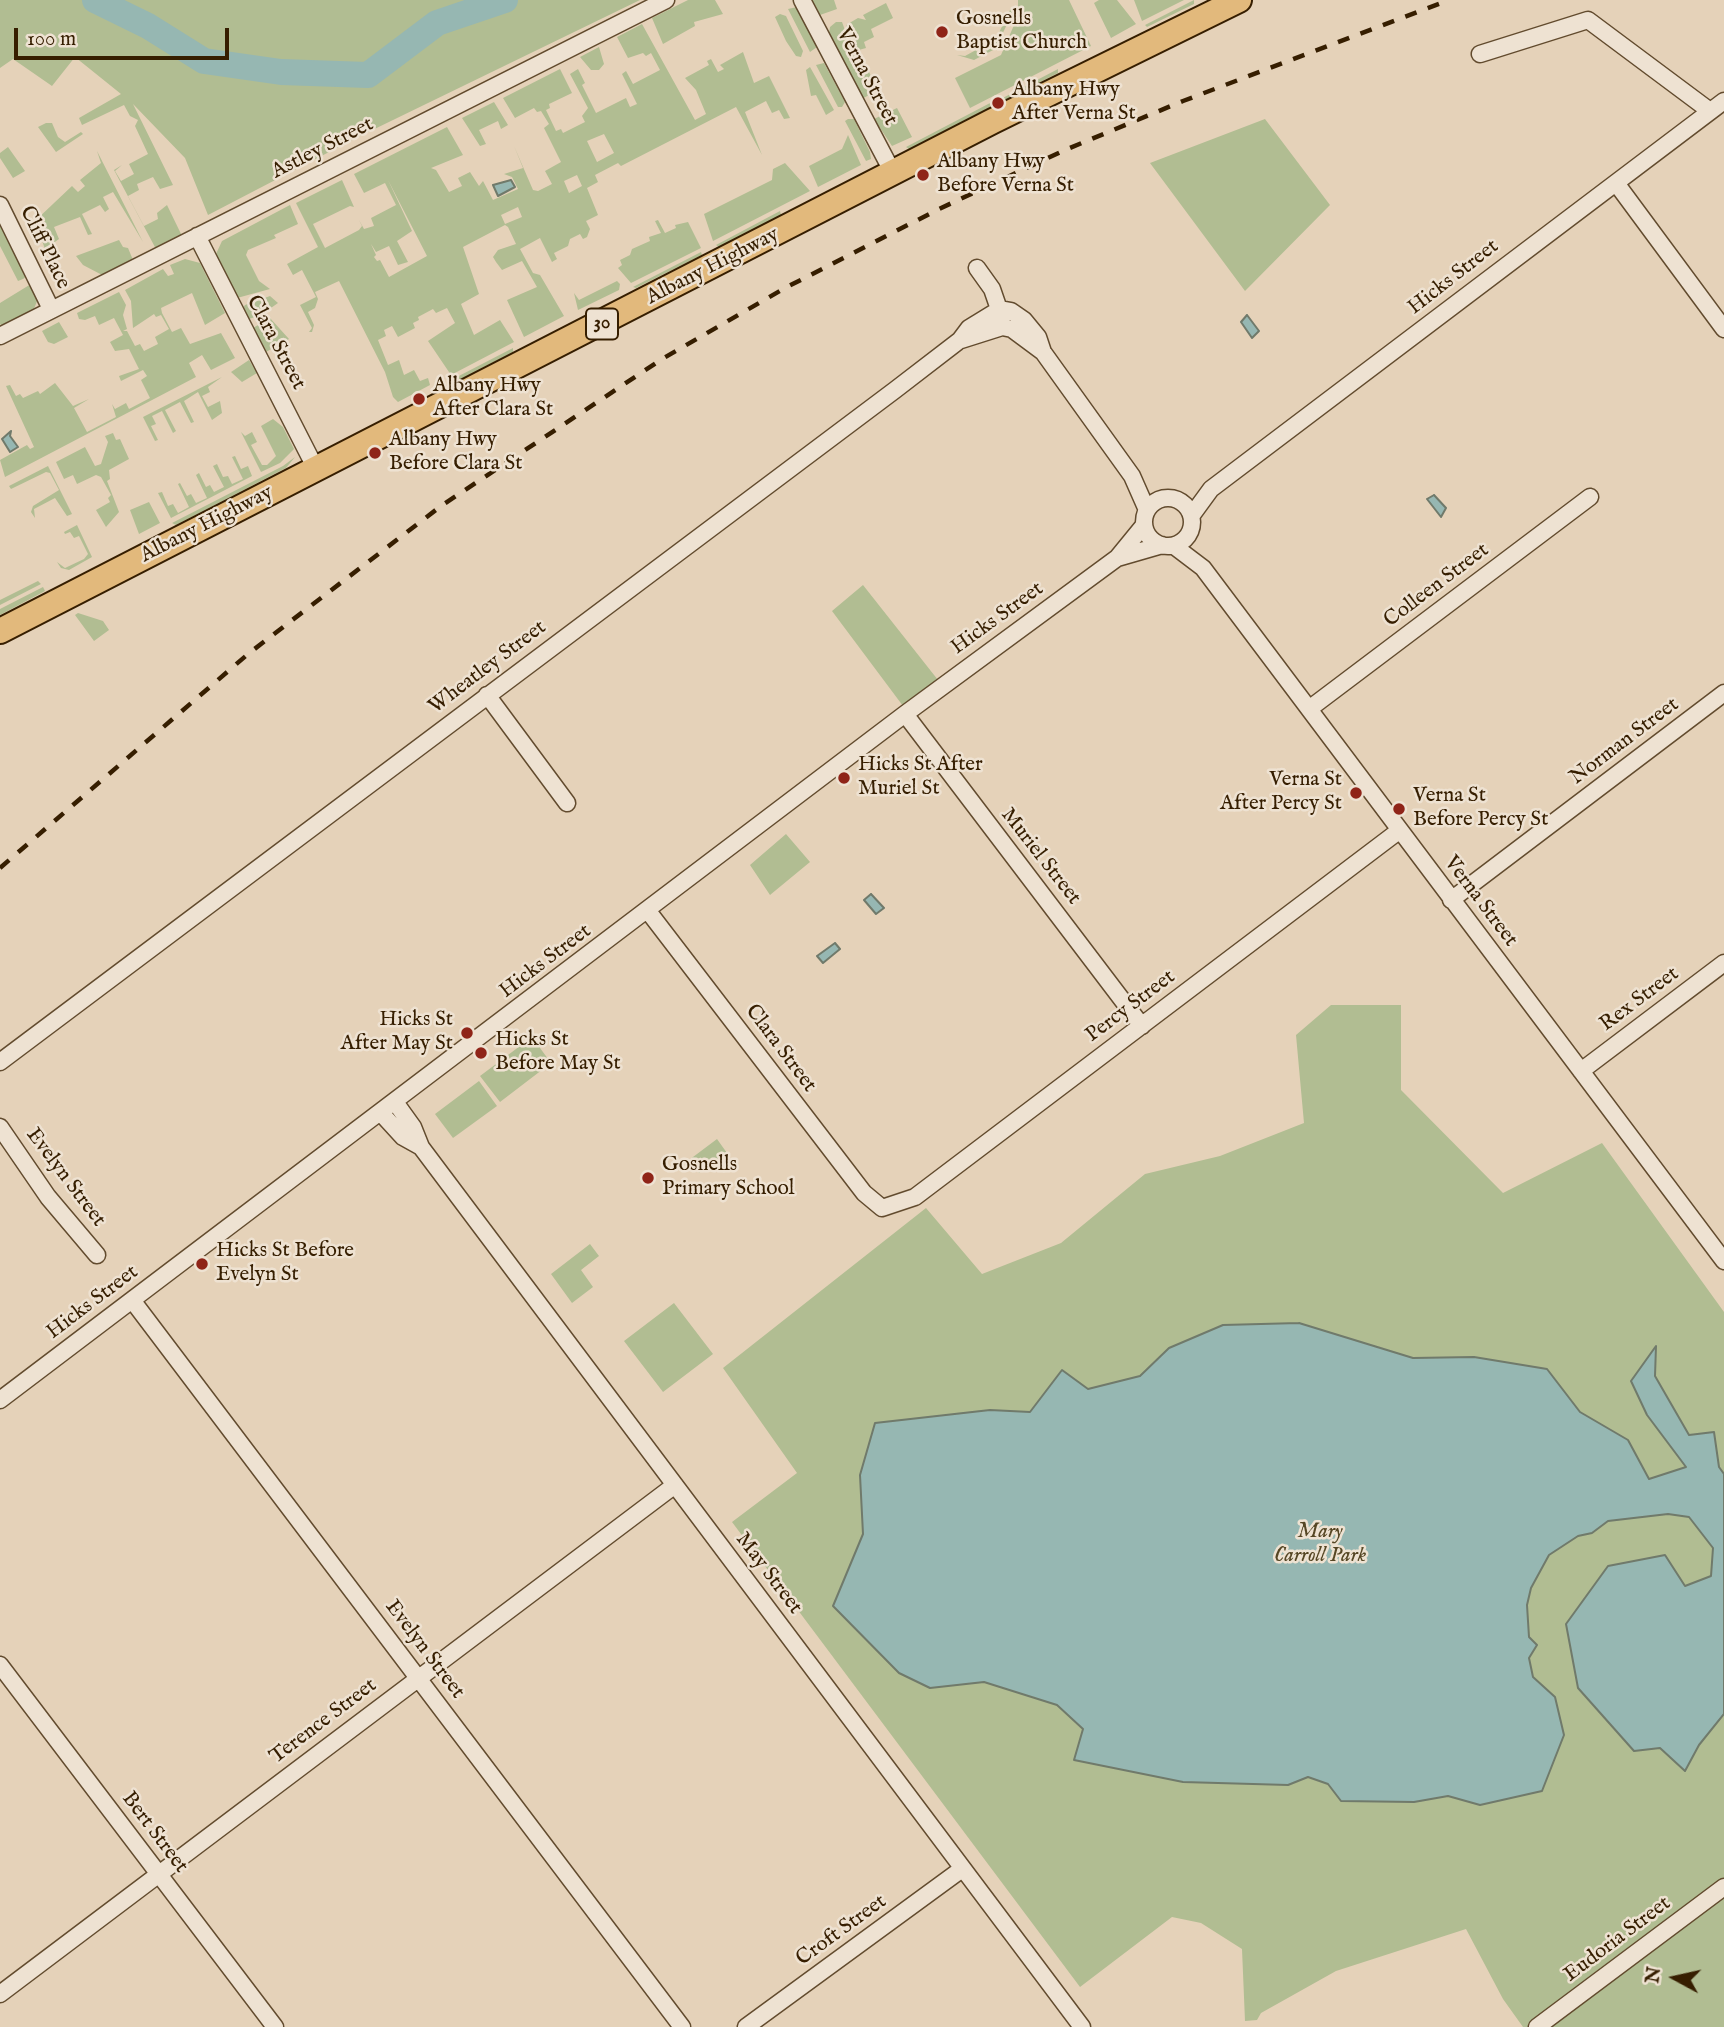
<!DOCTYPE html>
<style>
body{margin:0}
#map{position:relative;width:1724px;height:2027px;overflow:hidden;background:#e5d2b9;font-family:"IM FELL English",serif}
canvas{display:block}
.north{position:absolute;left:1640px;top:1943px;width:70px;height:70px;-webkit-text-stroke:5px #eee2d2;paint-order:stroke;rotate:278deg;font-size:19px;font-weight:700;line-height:28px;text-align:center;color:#361e00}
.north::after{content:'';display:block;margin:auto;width:24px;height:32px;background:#361e00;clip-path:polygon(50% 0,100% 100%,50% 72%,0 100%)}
.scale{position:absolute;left:14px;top:28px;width:215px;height:32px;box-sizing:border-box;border:4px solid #361e00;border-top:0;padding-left:9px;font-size:21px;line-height:24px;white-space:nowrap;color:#361e00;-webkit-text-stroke:5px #eee2d2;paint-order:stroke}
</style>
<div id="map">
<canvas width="1724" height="2027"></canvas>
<div class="north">N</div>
<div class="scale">100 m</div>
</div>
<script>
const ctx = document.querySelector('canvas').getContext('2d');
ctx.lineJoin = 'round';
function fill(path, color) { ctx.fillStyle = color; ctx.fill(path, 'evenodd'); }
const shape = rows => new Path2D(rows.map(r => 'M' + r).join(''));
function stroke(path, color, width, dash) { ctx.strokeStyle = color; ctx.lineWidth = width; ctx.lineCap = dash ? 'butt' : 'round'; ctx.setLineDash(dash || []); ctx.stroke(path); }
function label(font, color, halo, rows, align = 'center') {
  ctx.font = font + ' "IM FELL English",serif'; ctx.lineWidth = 5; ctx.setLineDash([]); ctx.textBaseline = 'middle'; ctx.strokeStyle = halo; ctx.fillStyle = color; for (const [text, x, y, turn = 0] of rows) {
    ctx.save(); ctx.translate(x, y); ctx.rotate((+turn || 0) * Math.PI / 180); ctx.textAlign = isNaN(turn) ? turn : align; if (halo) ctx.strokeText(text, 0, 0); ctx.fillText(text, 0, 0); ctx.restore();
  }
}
const green = shape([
 [0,0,640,0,356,138,208,215,185,158,133,104,173,185,160,189,153,177,137,184,139,190,128,196,144,226,158,219,157,213,167,205,182,236,156,249,114,170,122,165,115,171,121,181,134,174,129,164,148,154,135,126,138,120,130,116,124,105,82,125,79,118,121,94,75,57,52,86,13,59,0,68],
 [688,0,715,0,723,14,694,22,695,26,663,44,652,18],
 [812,0,834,0,837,9,820,15],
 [1018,0,1069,0,1091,46,970,108,955,78,1001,55,1018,16],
 [1099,0,1117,0,1136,24,1111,38,1094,3],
 [1134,0,1184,0,1142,21],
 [1194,0,1194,4,1147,27,1145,25],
 [886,3,893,18,871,29,874,37,864,42,866,48,855,51,846,25,858,18,866,20,863,15],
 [797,7,817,47,810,52,788,9],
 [1011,8,1014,10,995,49,974,60,957,55,965,56,976,50,978,54,992,47],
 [780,14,786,16,803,51,801,57,796,56,786,41,775,17],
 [836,22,842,22,853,52,862,58,878,90,860,100,829,33,830,27],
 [642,24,695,120,706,114,696,90,685,78,709,65,707,61,711,59,718,72,724,69,720,65,743,52,754,83,769,76,790,118,784,119,779,110,772,113,766,101,745,112,762,155,736,107,621,166,618,163,595,175,598,182,587,188,598,215,586,221,590,229,587,237,583,239,580,234,570,239,568,246,554,253,557,259,552,262,540,238,520,249,533,273,540,275,564,316,524,337,507,300,537,287,522,261,502,270,496,262,493,257,498,250,516,244,508,227,505,225,463,247,479,294,461,304,474,335,500,320,514,342,451,375,428,341,455,323,447,308,436,313,433,309,418,317,419,320,413,323,415,328,398,337,392,326,384,330,386,336,378,340,388,365,399,360,404,375,414,370,420,381,428,378,430,385,398,402,393,397,385,372,339,281,315,292,318,299,315,308,308,312,314,325,312,332,309,332,312,328,300,305,316,297,302,270,293,275,287,264,318,247,296,203,342,180,354,207,350,206,313,224,325,248,359,230,362,226,359,220,364,229,374,226,371,218,396,205,385,183,364,193,354,174,447,127,463,155,431,168,436,170,449,192,462,186,458,178,470,172,479,186,483,181,493,200,518,189,512,177,504,174,523,168,514,146,533,190,538,191,552,184,545,171,561,162,544,128,549,124,541,111,537,112,534,108,515,118,503,98,560,69,572,93,549,104,550,108,546,110,556,131,561,129,563,133,585,122,582,116,588,108,570,74,578,69,585,83,582,85,596,113,626,98,630,107,637,104,622,74,626,71,633,84,660,70,651,53,646,56,643,53,628,58,617,37],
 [604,134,614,153,597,162,587,141],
 [577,175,582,186,569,193,564,181],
 [388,180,427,256,389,277,380,260,377,261,374,257,376,255,371,244,376,252,389,246,398,265,408,262,397,241,412,231],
 [518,207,522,217,505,224,501,215],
 [599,47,604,64,599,70,591,70,580,57],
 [824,63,845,102,842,107,838,107,816,65],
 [810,67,834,110,826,115,816,95,811,96,806,70],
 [1058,69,1058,73,1001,102,999,100],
 [494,102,508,125,501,129,498,121,479,130,486,144,480,146,462,118],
 [992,102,994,105,909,149,906,147],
 [897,108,912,137,892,146,874,119],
 [848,119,854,119,870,152,871,159,866,161,845,121],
 [1265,119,1330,205,1245,291,1150,163],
 [46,123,52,123,58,137,65,142,81,132,83,134,56,152,38,127],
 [848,135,861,165,818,187,809,166,842,149],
 [8,147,25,171,13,178,0,158,0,153],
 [97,151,143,242,113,192,103,197,109,209,105,212,100,205,82,214,92,234,88,235,80,217,54,227,59,239,45,249,35,221,72,186,78,192,85,186,80,180,101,163],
 [785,163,810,191,713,241,704,214,772,180,773,169],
 [290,205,298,224,274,235,276,238,248,250,246,255,259,281,270,289,237,298,218,259,216,254,222,241],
 [780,211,781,215,719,247,716,245],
 [658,220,665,233,676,228,675,225,688,222,701,248,631,283,618,268,622,265,620,260,630,255,632,249,650,241,649,237,661,233,655,221],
 [0,222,27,276,23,279,18,281,0,246],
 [119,240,123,247,128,248,133,260,104,276,83,265,76,256],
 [701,252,702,255,636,288,633,287],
 [185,259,200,263,225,313,205,325,192,293,161,308,162,313,172,332,181,328,190,344,221,333,235,358,211,370,202,355,189,363,196,377,5,477,0,460,27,445,30,449,34,447,6,386,10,385,16,396,20,394,23,398,38,391,40,394,55,383,73,406,89,399,74,408,87,432,116,417,112,404,115,409,126,403,129,409,150,398,141,380,147,376,143,370,121,381,119,376,139,369,129,349,115,351,110,342,123,335,114,318,99,325,95,316,85,320,79,319,77,313,119,292,126,305,123,315,127,329,123,331,127,331,135,346,140,344,144,351,158,344,155,337,169,329,161,315,156,317,154,314,133,328,131,301,125,290,163,269,168,276,174,274,170,265],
 [617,281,620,284,619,290,578,310,574,293,579,300],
 [31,284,38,299,33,311,4,328,0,324,0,303],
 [270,296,278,303,261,315,249,319,243,308,245,305],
 [270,318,289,339,266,352,253,328],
 [59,322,68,337,54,344,48,342,42,331],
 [513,348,513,352,457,381,453,379],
 [249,360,257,373,242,382,231,372],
 [222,377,208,387,210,392,202,396,208,407,220,401,222,413,212,420,198,392,184,401,194,422,191,423,180,402,165,410,176,431,173,433,162,411,152,416,156,424,151,426,158,440,155,441,143,417],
 [273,419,283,427,294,449,280,463,261,472,241,432,245,436,252,432,257,442,251,445,262,465,267,465,276,456,261,426],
 [113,433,116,440,120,439,129,459,109,470,110,479,107,481,119,512,106,527,96,510,110,502,108,498,111,495,101,477,96,475,77,484,73,475,64,479,56,462,85,447,95,466,101,464,108,442,105,436],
 [235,456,241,469,248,466,252,476,171,518,158,493,162,492,168,506,173,504,178,513,189,507,178,484,180,483,187,496,191,494,196,503,207,498,196,475,199,473,206,487,210,485,214,492,224,487,213,466,217,464,223,477,228,476,232,484,243,479,232,457],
 [295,457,286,468,176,525,172,523,283,466],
 [48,466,72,514,67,516,55,498,34,509,35,518,31,512,33,506,59,490,50,473,46,472,11,489,9,486],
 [149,502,160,523,139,534,130,510],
 [77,525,92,557,69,570,61,568,57,562,65,568,84,559,88,554,79,536,74,538,70,532,65,534,64,532],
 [38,581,41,584,0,605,0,600],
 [863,585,938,680,903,706,832,611],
 [43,587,45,591,0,615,0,609],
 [78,613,103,621,109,630,94,641,75,615],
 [786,834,810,862,770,895,750,865],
 [1331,1005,1401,1005,1401,1090,1503,1193,1602,1143,1724,1312,1724,2027,1523,2027,1503,1999,1466,1929,1336,1971,1261,2013,1257,2020,1245,2021,1242,1949,1201,1923,1172,1917,1080,1987,732,1522,797,1473,723,1368,926,1208,982,1274,1061,1243,1145,1174,1220,1156,1304,1123,1296,1035],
 [532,1037,551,1063,500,1102,480,1076],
 [479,1081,497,1106,453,1138,435,1114],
 [717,1139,727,1153,699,1173,689,1160],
 [590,1244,599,1256,581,1270,593,1287,572,1303,551,1274],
 [674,1303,713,1354,663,1392,624,1341]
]);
const water = shape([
 [511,180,515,187,498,196,493,185,511,180],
 [1247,315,1259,331,1252,338,1241,322,1247,315],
 [11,431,10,436,18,447,10,452,2,439,11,431],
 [1434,495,1446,508,1441,517,1427,499,1434,495],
 [871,894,884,908,876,914,864,900,871,894],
 [835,943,840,949,823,963,817,956,835,943],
 [1299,1323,1413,1358,1474,1357,1547,1369,1580,1412,1628,1440,1649,1479,1686,1467,1647,1415,1631,1381,1656,1346,1655,1376,1689,1435,1714,1432,1719,1467,1724,1474,1724,1714,1699,1745,1685,1771,1660,1748,1634,1751,1578,1688,1566,1624,1608,1566,1665,1555,1685,1586,1711,1576,1713,1548,1689,1517,1668,1514,1608,1521,1592,1533,1578,1536,1549,1555,1531,1588,1527,1605,1529,1637,1537,1645,1529,1658,1533,1677,1555,1697,1564,1735,1542,1791,1480,1805,1448,1796,1414,1802,1341,1801,1328,1784,1308,1777,1288,1785,1183,1782,1074,1760,1083,1729,1057,1705,984,1682,930,1688,899,1673,833,1606,863,1534,860,1475,875,1423,990,1410,1030,1412,1062,1370,1088,1389,1140,1376,1169,1348,1223,1325,1299,1323]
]);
const river = shape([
 [95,0,148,26,204,61,281,72,368,75,437,23,505,0]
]);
const minor = shape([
 [802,0,893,173],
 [1480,54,1588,20,1710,111],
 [1616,183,1724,329],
 [0,205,51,309],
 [197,236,316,469],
 [977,268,992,289,1002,318],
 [1000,309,1011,311,1024,320,1038,337,1043,352,1132,476,1147,510],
 [0,336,666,0],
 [961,340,1002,327,1012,329,1043,352],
 '1144 522a24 24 0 1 1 48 0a24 24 0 1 1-48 0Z',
 [1192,515,1211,489,1724,101],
 [1174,546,1203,568,1724,1261],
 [1117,558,1162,545],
 [487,695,567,803],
 [1309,709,1590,497],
 [905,714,1142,1026],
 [1451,900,1724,693],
 [648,911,864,1193,882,1208,915,1197,1400,830],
 [0,1062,895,390,960,340,969,328,1000,309],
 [1581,1071,1724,963],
 [395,1102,413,1127,421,1147,1082,2027],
 [381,1113,403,1137,421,1147],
 [0,1127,48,1197,97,1255],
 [132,1300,682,2027],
 [0,1400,905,714,1117,558,1144,525],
 [0,1665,275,2027],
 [0,1994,675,1485],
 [746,2027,962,1869],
 [1537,2027,1724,1887]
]);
const highway = shape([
 [0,631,993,121,1239,0]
]);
const rail = shape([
 [0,868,248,654,441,506,662,359,785,288,939,209,1065,150,1183,101,1449,0]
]);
const markers = [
 [942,32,7,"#8f2418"],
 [998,103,7,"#8f2418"],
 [923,175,7,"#8f2418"],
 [419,399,7,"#8f2418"],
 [375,453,7,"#8f2418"],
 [844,778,7,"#8f2418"],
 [1356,793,7,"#8f2418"],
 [1399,809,7,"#8f2418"],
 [467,1033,7,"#8f2418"],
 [481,1053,7,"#8f2418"],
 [648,1178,7,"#8f2418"],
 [202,1264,7,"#8f2418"]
];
const shields = [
 [602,324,32]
];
const shieldNames = [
 ["30",602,324]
];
const poiNames = [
 ["Gosnells",956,20],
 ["Baptist Church",956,44],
 ["Albany Hwy",1012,91],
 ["After Verna St",1012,115],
 ["Albany Hwy",937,163],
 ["Before Verna St",937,187],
 ["Albany Hwy",433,387],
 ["After Clara St",433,411],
 ["Albany Hwy",389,441],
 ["Before Clara St",389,465],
 ["Hicks St After",858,766],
 ["Muriel St",858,790],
 ["Verna St",1342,781,"right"],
 ["After Percy St",1342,805,"right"],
 ["Verna St",1413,797],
 ["Before Percy St",1413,821],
 ["Hicks St",453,1021,"right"],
 ["After May St",453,1045,"right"],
 ["Hicks St",495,1041],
 ["Before May St",495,1065],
 ["Gosnells",662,1166],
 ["Primary School",662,1190],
 ["Hicks St Before",216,1252],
 ["Evelyn St",216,1276]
];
const streetNames = [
 ["Verna Street",866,77,62],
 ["Astley Street",323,149,-27],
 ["Cliff Place",44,248,64],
 ["Albany Highway",713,267,-27],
 ["Hicks Street",1454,278,-38],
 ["Clara Street",275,343,62],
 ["Albany Highway",207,525,-27],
 ["Colleen Street",1437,586,-37],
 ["Hicks Street",998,619,-36],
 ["Wheatley Street",488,668,-37],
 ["Norman Street",1625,742,-37],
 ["Muriel Street",1040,857,52],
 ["Verna Street",1480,902,53],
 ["Hicks Street",546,962,-37],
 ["Rex Street",1640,1000,-37],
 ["Percy Street",1131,1007,-37],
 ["Clara Street",780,1049,53],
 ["Evelyn Street",65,1178,53],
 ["Hicks Street",93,1303,-37],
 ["May Street",768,1574,53],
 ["Evelyn Street",424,1650,53],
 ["Terence Street",324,1722,-37],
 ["Bert Street",154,1833,53],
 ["Croft Street",842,1931,-36],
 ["Eudoria Street",1618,1940,-37]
];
const parkNames = [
 ["Mary",1320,1533],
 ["Carroll Park",1320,1557]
];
fill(green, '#b1bd92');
fill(water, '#96b7b2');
stroke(water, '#707a6b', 2);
stroke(river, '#96b7b2', 26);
stroke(minor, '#624b2e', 19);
stroke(highway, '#361e00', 28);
stroke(minor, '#eee2d2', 16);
stroke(highway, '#e2b97c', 24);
stroke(rail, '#361e00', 4.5, [12, 12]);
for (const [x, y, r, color] of markers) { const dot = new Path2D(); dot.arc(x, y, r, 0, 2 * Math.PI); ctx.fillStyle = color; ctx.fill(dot); stroke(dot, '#eee2d2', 2.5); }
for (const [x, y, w] of shields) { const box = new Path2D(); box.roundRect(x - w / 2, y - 15.5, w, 31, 5); ctx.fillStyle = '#eee2d2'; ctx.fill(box); stroke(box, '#361e00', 2); }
label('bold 19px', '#361e00', null, shieldNames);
label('21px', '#361e00', '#eee2d2', poiNames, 'left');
label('21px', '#361e00', '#eee2d2', streetNames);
label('italic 21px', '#554624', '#eee2d2', parkNames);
</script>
